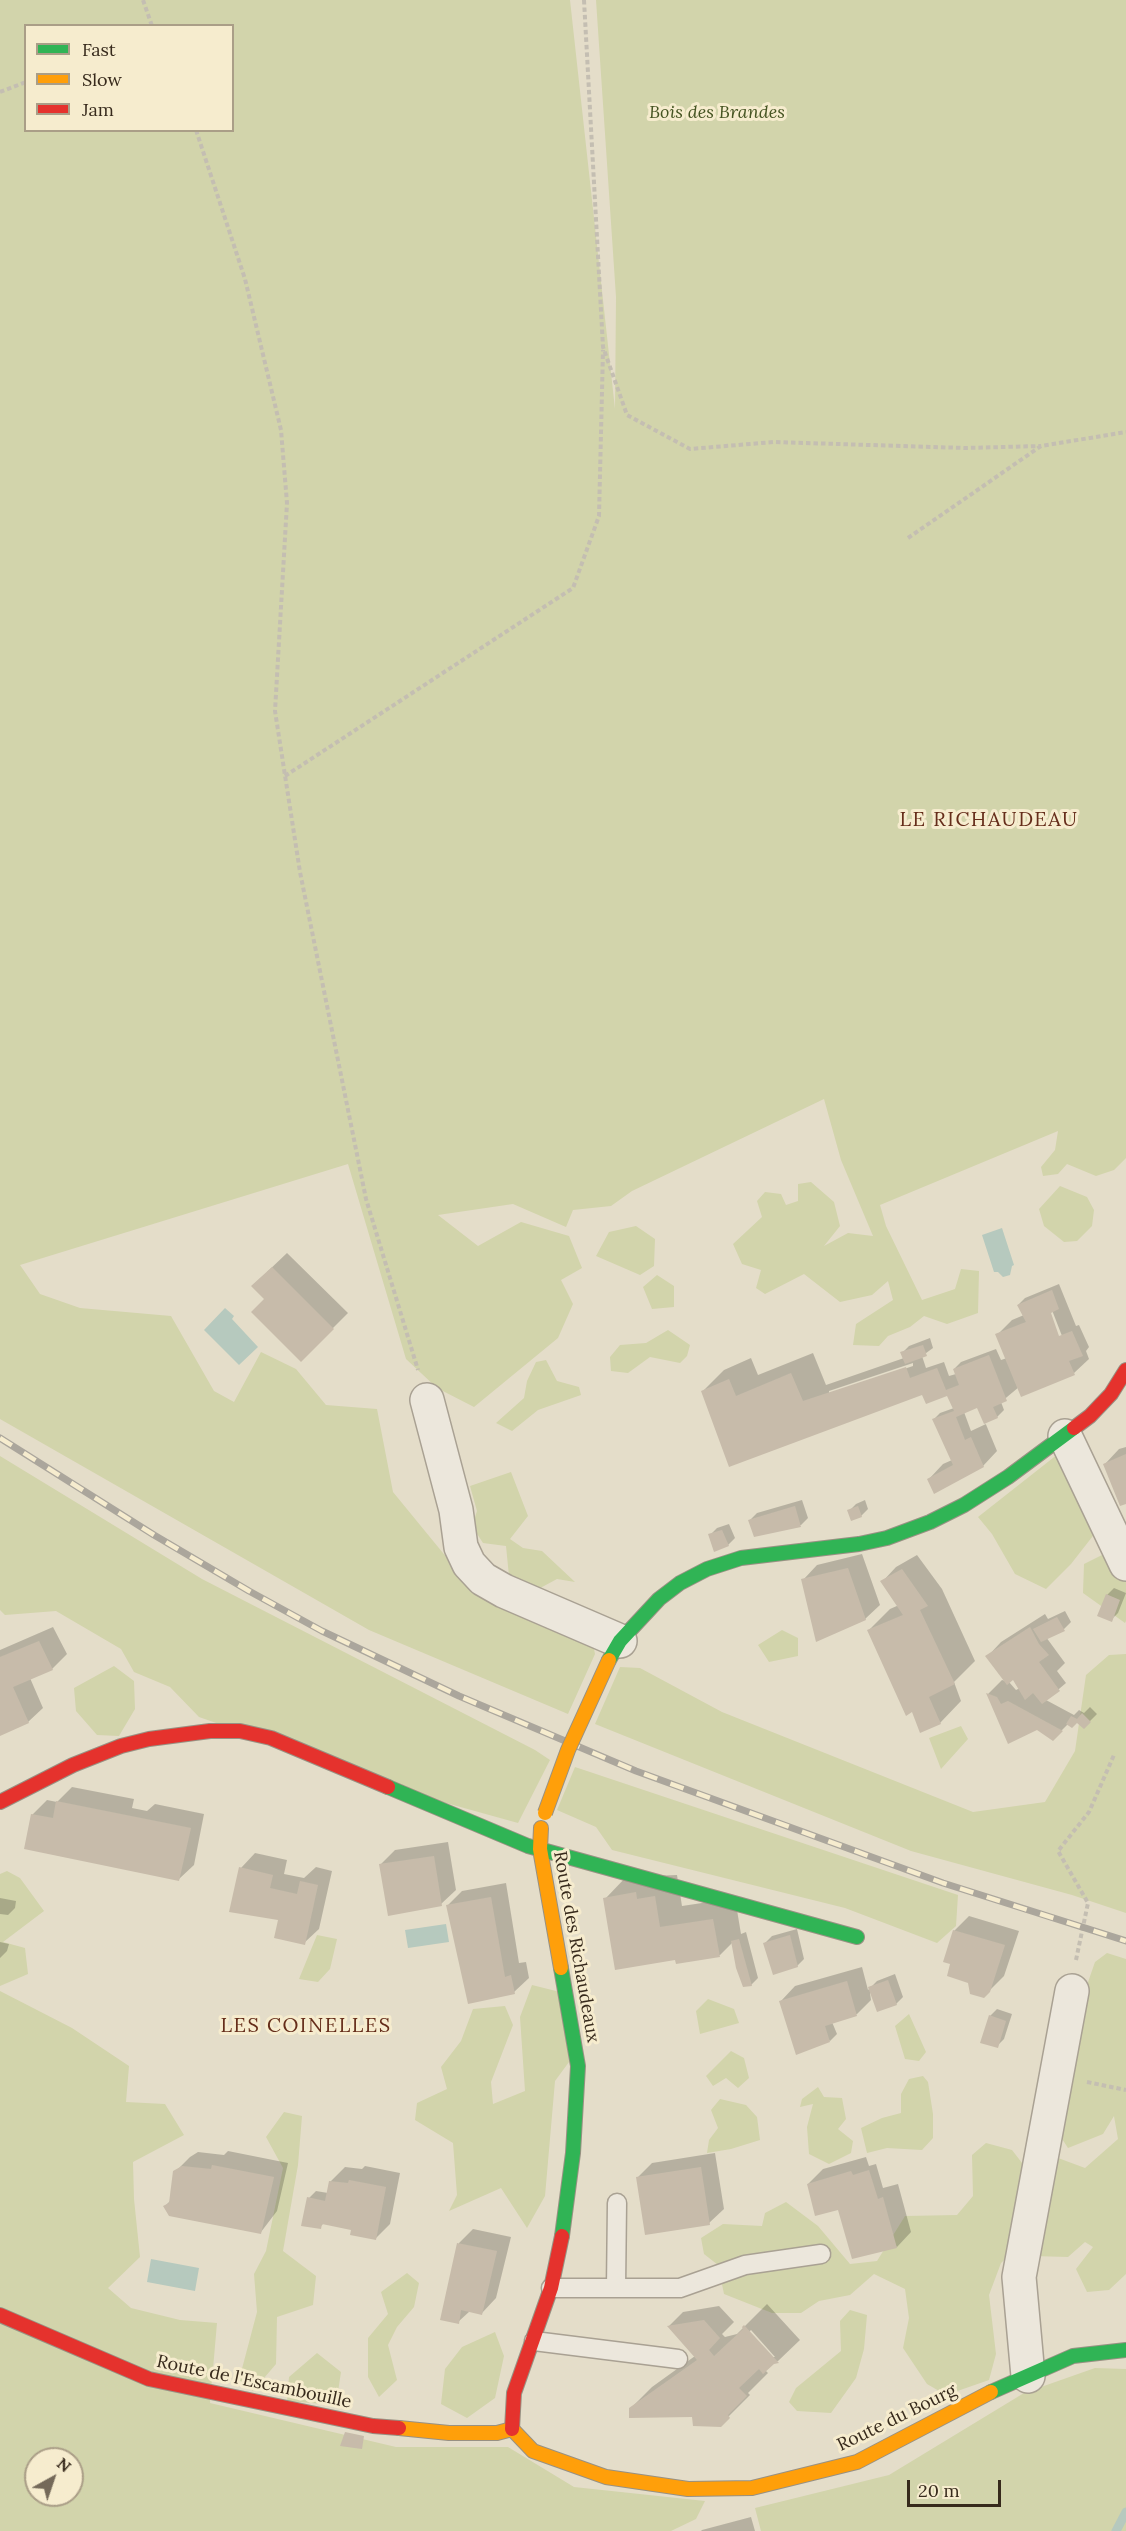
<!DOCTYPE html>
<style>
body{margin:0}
#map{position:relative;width:1126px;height:2531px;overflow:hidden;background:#e4ddc9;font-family:Lora,serif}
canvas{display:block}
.legend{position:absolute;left:24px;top:24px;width:210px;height:108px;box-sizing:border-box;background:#f6ecce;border:2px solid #aa9e87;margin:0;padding:8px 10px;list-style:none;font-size:18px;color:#372a1c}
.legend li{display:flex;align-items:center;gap:12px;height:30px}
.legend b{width:30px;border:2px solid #aa9e87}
.north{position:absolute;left:24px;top:2447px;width:60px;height:60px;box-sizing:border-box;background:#f6ecce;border:2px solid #aa9e87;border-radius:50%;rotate:40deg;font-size:16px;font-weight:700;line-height:24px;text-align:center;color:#372a1c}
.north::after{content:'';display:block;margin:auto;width:21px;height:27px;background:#746959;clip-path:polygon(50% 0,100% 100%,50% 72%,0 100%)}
.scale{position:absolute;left:907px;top:2480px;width:94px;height:27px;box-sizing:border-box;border:3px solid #372a1c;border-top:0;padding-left:8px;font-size:18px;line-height:21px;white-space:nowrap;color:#372a1c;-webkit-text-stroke:4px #f6ecce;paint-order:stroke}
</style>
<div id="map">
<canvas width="1126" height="2531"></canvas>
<ul class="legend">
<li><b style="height:8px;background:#30b455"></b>Fast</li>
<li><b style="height:8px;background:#ff9f0a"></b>Slow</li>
<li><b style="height:8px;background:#e5322d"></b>Jam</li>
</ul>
<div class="north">N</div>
<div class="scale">20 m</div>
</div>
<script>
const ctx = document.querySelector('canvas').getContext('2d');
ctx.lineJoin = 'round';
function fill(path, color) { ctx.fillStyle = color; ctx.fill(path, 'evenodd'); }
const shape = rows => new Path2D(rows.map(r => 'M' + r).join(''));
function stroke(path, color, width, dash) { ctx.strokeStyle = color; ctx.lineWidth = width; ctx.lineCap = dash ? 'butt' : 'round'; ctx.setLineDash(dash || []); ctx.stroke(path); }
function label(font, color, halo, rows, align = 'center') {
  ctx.font = font + ' Lora,serif'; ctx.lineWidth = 6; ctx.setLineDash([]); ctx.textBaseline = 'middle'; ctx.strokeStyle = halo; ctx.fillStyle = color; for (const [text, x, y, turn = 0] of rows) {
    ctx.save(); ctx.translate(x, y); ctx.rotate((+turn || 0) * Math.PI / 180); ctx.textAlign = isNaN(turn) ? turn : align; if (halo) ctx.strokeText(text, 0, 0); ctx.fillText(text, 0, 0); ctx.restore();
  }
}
const green = shape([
 [0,0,570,0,615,409,616,297,596,0,1126,0,1126,1158,1114,1170,1096,1176,1067,1164,1058,1174,1043,1176,1041,1167,1055,1150,1058,1131,880,1205,886,1226,922,1300,955,1289,961,1269,979,1271,978,1313,947,1324,924,1316,910,1327,888,1336,879,1346,853,1345,856,1324,893,1300,888,1281,872,1295,840,1302,804,1274,765,1294,756,1288,761,1270,742,1264,733,1244,762,1217,757,1201,765,1192,781,1194,786,1205,798,1201,798,1184,811,1182,834,1202,840,1226,824,1246,848,1233,873,1236,841,1160,824,1099,632,1191,611,1206,573,1210,566,1227,513,1204,438,1215,478,1246,521,1222,569,1236,582,1268,561,1280,573,1304,558,1338,474,1407,437,1388,406,1359,348,1164,20,1265,40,1294,80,1308,171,1316,214,1391,234,1402,261,1352,296,1369,326,1405,377,1409,393,1492,470,1586,593,1644,595,1654,568,1714,369,1630,0,1419],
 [26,26,232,26,232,130,26,130],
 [1060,1186,1087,1197,1094,1210,1092,1226,1077,1241,1064,1242,1044,1226,1039,1209],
 [636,1226,655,1239,654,1266,640,1275,596,1256,609,1232],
 [657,1275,674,1286,674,1307,652,1309,643,1287],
 [668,1330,690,1345,687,1356,680,1363,650,1357,628,1373,611,1371,610,1357,620,1345,646,1343],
 [546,1360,557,1381,579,1387,581,1395,538,1410,512,1431,496,1423,524,1398,527,1381,536,1362],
 [1058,1454,1096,1532,1071,1564,1046,1589,1015,1574,992,1534,978,1517],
 [0,1456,202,1579,535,1750,550,1760,518,1823,446,1803,199,1717,170,1687,134,1672,121,1649,56,1611,5,1615,0,1610],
 [511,1472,528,1516,510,1539,523,1548,542,1551,575,1582,557,1579,531,1593,509,1576,506,1546,483,1543,472,1526,477,1511,470,1486],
 [1126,1543,1126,1621,1125,1623,1083,1593,1084,1564],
 [782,1630,798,1638,798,1656,769,1662,758,1645],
 [1126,1654,1126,1913,1072,1895,911,1851,595,1724,620,1667,640,1668,722,1712,973,1812,1045,1802,1075,1751,1086,1675,1109,1655],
 [114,1666,134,1681,135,1709,119,1736,97,1735,76,1711,74,1688],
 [961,1726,968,1739,941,1769,929,1738],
 [575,1767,958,1895,956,1926,937,1943,845,1908,612,1850,596,1827,557,1810],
 [7,1871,20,1878,44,1911,3,1942,25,1948,28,1974,0,1986,0,1874],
 [317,1935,337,1939,330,1969,318,1982,299,1979],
 [1107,1953,1126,1959,1126,2274,1109,2290,1087,2292,1076,2269,1093,2247,1085,2242,1068,2257,1032,2256,1013,2252,1001,2263,989,2295,996,2354,989,2380,946,2395,927,2384,903,2348,909,2318,905,2289,874,2274,850,2295,819,2301,801,2313,772,2313,724,2294,718,2265,704,2254,701,2238,723,2224,762,2226,765,2213,786,2202,818,2226,850,2264,877,2261,905,2216,957,2215,973,2196,972,2155,986,2143,1012,2150,1029,2172,1050,2155,1085,2168,1118,2139,1114,2116,1103,2134,1068,2148,1055,2128,1077,2014,1095,1962],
 [532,1985,560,1992,569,2062,555,2081,545,2196,527,2228,501,2188,449,2211,457,2195,453,2143,415,2120,417,2103,447,2089,441,2067,461,2041,473,2009,505,2006,513,2025,491,2082,493,2104,525,2091,520,2017],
 [0,1991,72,2028,129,2066,126,2102,165,2104,184,2135,133,2162,134,2199,140,2257,108,2288,131,2308,180,2320,217,2323,210,2403,396,2447,508,2447,574,2487,705,2501,696,2519,671,2531,0,2531],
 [36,2459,72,2459,72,2495,36,2495],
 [708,1999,734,2009,739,2023,700,2034,696,2011],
 [909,2014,926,2052,919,2061,905,2059,895,2026],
 [731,2051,744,2058,749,2078,738,2088,726,2078,713,2086,706,2076],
 [923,2076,928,2082,933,2114,933,2138,922,2150,887,2148,867,2153,861,2128,882,2118,901,2113,901,2094,909,2079],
 [818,2087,824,2097,842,2098,846,2119,838,2129,853,2141,851,2153,829,2164,809,2154,807,2127,813,2104,800,2107,802,2099],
 [720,2099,746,2105,757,2117,760,2140,731,2149,707,2153,709,2140,718,2128,711,2110],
 [284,2112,302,2116,298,2165,283,2251,316,2276,313,2305,277,2317,276,2364,253,2391,239,2380,257,2312,254,2274,266,2251,283,2168,266,2137],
 [407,2273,419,2283,414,2307,397,2327,388,2345,397,2380,379,2397,368,2377,368,2338,388,2314,381,2292],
 [850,2310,867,2315,864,2349,856,2378,831,2413,797,2411,789,2402,796,2388,841,2351,840,2321],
 [495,2332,504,2356,495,2398,467,2418,441,2404,445,2369,462,2347],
 [317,2353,341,2372,336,2405,287,2401,289,2377],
 [1095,2368,1126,2369,1126,2531,761,2531,755,2508,889,2475,1024,2393]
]);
const water = shape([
 [1002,1228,1014,1265,1012,1266,1010,1275,1003,1277,998,1272,994,1272,982,1235],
 [225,1308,234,1316,232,1319,258,1347,239,1365,204,1330],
 [446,1924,449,1942,408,1948,405,1930],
 [151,2259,199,2268,195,2291,147,2282]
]);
const shadow = shape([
 [287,1253,348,1313,301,1360,266,1299,267,1272],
 [1059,1284,1076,1326,1079,1325,1089,1347,1086,1351,1089,1359,1074,1373,1019,1387,1001,1402,1004,1410,997,1417,985,1422,997,1451,983,1466,929,1479,943,1464,952,1460,934,1419,940,1413,954,1408,948,1394,923,1393,815,1432,703,1391,724,1370,751,1358,758,1375,813,1353,826,1385,904,1358,902,1353,909,1346,930,1338,933,1348,922,1356,926,1368,944,1362,949,1376,956,1374,954,1369,961,1362,996,1349,1001,1360,1007,1358,997,1335,1012,1320,1024,1315,1018,1305,1025,1298],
 [1050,1305,1062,1336,1059,1338,1047,1306],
 [913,1363,913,1366,829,1394,829,1391],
 [978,1406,986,1424,971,1431,964,1412],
 [1126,1447,1126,1502,1105,1464,1119,1449],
 [802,1500,808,1518,801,1525,755,1535,750,1520,757,1513],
 [865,1500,868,1509,861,1516,849,1511,856,1504],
 [729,1524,735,1538,728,1545,710,1535,717,1528],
 [862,1554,880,1605,865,1619,803,1580,817,1565],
 [917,1555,942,1589,975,1661,954,1682,961,1701,940,1723,913,1710,869,1630,890,1609,899,1605,882,1582,896,1567],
 [1114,1588,1126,1593,1118,1613,1111,1620,1107,1595],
 [1065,1611,1071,1622,1064,1629,1046,1637,1065,1663,1057,1671,1066,1683,1046,1700,1074,1715,1079,1710,1084,1713,1090,1707,1097,1714,1090,1721,1068,1724,1053,1739,1038,1728,1009,1742,988,1694,1002,1680,1006,1681,987,1657,1001,1642,1045,1614,1048,1619],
 [1014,1678,1020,1688,1016,1690,1009,1682],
 [53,1627,67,1654,52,1669,30,1678,43,1708,28,1722,0,1731,0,1650],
 [72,1787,134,1799,132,1808,147,1811,155,1804,204,1814,194,1865,179,1879,32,1815,47,1800,57,1802],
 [448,1842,456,1890,441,1904,380,1865,395,1850],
 [255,1853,287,1860,284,1874,304,1878,316,1867,332,1871,319,1929,304,1943,280,1919,241,1868],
 [677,1875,682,1906,735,1898,741,1934,746,1932,758,1978,751,1985,733,1942,720,1955,676,1957,605,1899,626,1877],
 [506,1883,519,1963,526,1962,529,1978,514,1992,447,1906,462,1891],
 [0,1898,16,1901,15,1908,8,1915,0,1914],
 [969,1916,1019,1931,1004,1976,984,1996,952,1963,954,1931],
 [797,1929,804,1959,797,1966,765,1943,772,1936],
 [0,1942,9,1944,7,1951,0,1958],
 [862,1967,868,1990,877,1981,895,1974,903,1997,896,2004,870,1993,871,2000,857,2014,832,2022,837,2034,830,2041,781,2001,795,1986],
 [997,2009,1012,2014,1004,2039,997,2046,990,2016],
 [228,2151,288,2163,277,2211,261,2232,165,2206,170,2201,175,2172,190,2157,198,2152,224,2155],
 [715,2153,724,2209,709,2223,637,2178,652,2163],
 [866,2157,869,2166,876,2164,883,2188,898,2184,911,2232,897,2247,839,2208,808,2184,823,2169],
 [365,2166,400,2173,390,2224,376,2238,353,2229,324,2223,320,2227,309,2198,316,2191,328,2193,330,2182,345,2167,362,2169],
 [473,2229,511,2237,496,2298,482,2313,470,2311,458,2322,459,2243],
 [767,2304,800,2340,778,2361,773,2362,765,2370,768,2373,748,2393,750,2395,720,2425,694,2415,630,2409,652,2387,695,2356,669,2326,683,2312,719,2306,734,2322,722,2334,725,2337,737,2334],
 [751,2330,775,2357,771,2357,749,2332],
 [751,2517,755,2531,701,2531,702,2530]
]);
const stream = shape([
 [1116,2531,1126,2512]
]);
const building = shape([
 [272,1267,334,1329,301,1362,251,1312,264,1299,251,1286],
 [1052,1290,1059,1309,1051,1313,1059,1336,1072,1331,1083,1356,1069,1361,1075,1375,1021,1397,995,1334,1026,1322,1017,1305],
 [923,1345,927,1356,905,1364,900,1352],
 [989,1355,1007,1401,993,1407,998,1418,984,1424,977,1408,956,1417,965,1440,971,1437,984,1467,934,1494,927,1479,953,1465,932,1419,954,1411,947,1396,926,1404,922,1395,729,1467,701,1391,729,1379,736,1396,791,1373,803,1401,906,1367,910,1378,937,1368,946,1390,959,1385,953,1369],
 [1126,1454,1126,1504,1120,1506,1103,1464],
 [795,1506,801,1527,754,1537,748,1520],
 [858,1506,862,1517,851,1521,847,1510],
 [722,1530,729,1546,714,1552,708,1534],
 [848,1568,866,1620,816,1642,801,1579],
 [902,1569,928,1606,920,1610,955,1684,929,1697,941,1724,920,1733,912,1712,906,1716,867,1630,903,1615,880,1581],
 [1106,1594,1120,1600,1112,1622,1097,1616],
 [1057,1617,1065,1631,1041,1642,1033,1629],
 [1030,1627,1039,1644,1049,1655,1039,1662,1060,1691,1042,1704,1033,1693,1025,1700,1013,1680,1007,1685,985,1656],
 [39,1641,53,1670,13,1687,29,1723,0,1736,0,1657],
 [986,1693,997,1697,1001,1704,1008,1701,1063,1731,1053,1741,1037,1730,1008,1744],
 [1082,1713,1091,1722,1084,1729,1077,1723,1072,1728,1066,1724,1071,1716,1077,1719],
 [56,1801,191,1828,179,1881,24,1849,31,1814,53,1818],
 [434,1856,442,1906,388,1916,379,1864],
 [239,1867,273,1875,270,1888,297,1894,300,1881,318,1885,305,1945,274,1938,278,1920,229,1912],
 [636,1892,637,1899,655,1896,660,1927,713,1919,720,1957,676,1964,675,1960,615,1970,603,1898],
 [491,1897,505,1977,511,1975,515,1994,468,2004,446,1905],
 [953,1930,1005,1945,990,1992,984,1998,970,1994,968,1983,947,1976,950,1964,943,1962],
 [790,1935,798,1967,773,1975,763,1943],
 [739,1939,752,1986,743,1987,736,1968,731,1941],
 [888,1980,897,2005,877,2012,868,1987],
 [847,1981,857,2016,825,2026,830,2042,796,2055,779,2001],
 [989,2015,1006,2021,998,2048,980,2043],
 [212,2165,274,2177,261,2234,169,2216,163,2206,169,2203,173,2171,182,2166,211,2169],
 [701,2167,710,2225,645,2235,636,2177],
 [869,2170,878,2199,883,2197,897,2248,852,2259,838,2210,815,2216,807,2184,851,2171,853,2175],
 [349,2180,386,2187,376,2240,350,2235,351,2230,322,2224,321,2229,301,2226,307,2197,325,2201,329,2181,348,2183],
 [457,2243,497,2251,482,2315,461,2310,459,2324,440,2320],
 [704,2320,720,2338,709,2350,714,2356,743,2329,742,2327,744,2325,779,2363,774,2364,763,2374,759,2369,739,2388,747,2396,728,2415,730,2418,721,2427,693,2426,692,2417,629,2418,629,2408,697,2360,667,2326],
 [345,2432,364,2436,362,2449,340,2446]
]);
const path = shape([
 [143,0,152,26],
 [584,0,603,347,627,415,690,449,774,442,965,448,1041,446],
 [0,92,26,82],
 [196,130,245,279,281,430,287,503,275,711,300,872,366,1199,418,1370],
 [908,538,1041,446,1126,432],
 [285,776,573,588,599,516,603,350],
 [1076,1960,1088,1903,1058,1851,1089,1812,1114,1755],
 [1087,2082,1126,2090]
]);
const lane = shape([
 [551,2288,680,2288,745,2265,821,2254],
 [616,2288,617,2203],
 [534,2341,678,2359]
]);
const street = shape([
 [427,1400,456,1510,461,1547,469,1564,483,1579,504,1591,620,1641],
 [1065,1436,1126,1564],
 [1028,2376,1019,2277,1072,1991]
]);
const fast = shape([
 [609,1660,620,1641,659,1599,680,1583,707,1569,741,1558,859,1544,887,1538,930,1522,964,1505,1008,1477,1074,1428],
 [388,1787,528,1846,857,1937],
 [561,1968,578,2066,573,2153,562,2236],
 [991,2392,1073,2356,1126,2350]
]);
const slow = shape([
 [541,1828,540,1849,561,1968],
 [399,2428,449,2433,497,2433,512,2429],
 [512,2429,533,2451,606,2477,688,2489,752,2488,857,2462,991,2392]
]);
const jam = shape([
 [1074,1428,1090,1416,1111,1394,1126,1370],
 [0,1802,73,1765,121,1746,149,1739,210,1731,240,1731,271,1738,388,1787],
 [0,2315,149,2379,373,2426,399,2428],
 [512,2429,514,2393,551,2288,562,2236]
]);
const rail = shape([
 [0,1438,154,1535,249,1591,322,1631,459,1696,636,1771,943,1883,1126,1941]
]);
const slowBridge = shape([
 [545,1813,568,1750,609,1660]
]);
const parkNames = [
 ["Bois des Brandes",717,113]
];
const streetNames = [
 ["Route des Richaudeaux",576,1947,80],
 ["Route de l'Escambouille",254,2382,12],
 ["Route du Bourg",897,2418,-26]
];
const neighbourhoodNames = [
 ["LE RICHAUDEAU",989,820],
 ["LES COINELLES",306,2026]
];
fill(green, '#d2d4ab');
fill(water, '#b6c9be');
fill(shadow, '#0003');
stroke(stream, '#b6c9be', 9);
fill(building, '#c7bbaa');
stroke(lane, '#a9a193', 21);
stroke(street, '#a9a193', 36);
stroke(fast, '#989183', 16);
stroke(slow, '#989183', 16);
stroke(jam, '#989183', 16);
stroke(path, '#c4beb2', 4, [4.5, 3]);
stroke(lane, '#ece7dc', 18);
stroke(street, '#ece7dc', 33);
stroke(fast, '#30b455', 14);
stroke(slow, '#ff9f0a', 14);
stroke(jam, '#e5322d', 14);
stroke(rail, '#aba69c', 7);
stroke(rail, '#f6ecce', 4.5, [14]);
stroke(slowBridge, '#989183', 16, []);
stroke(slowBridge, '#ff9f0a', 14);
label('italic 18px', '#455422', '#f6ecce', parkNames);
label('18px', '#372a1c', '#f6ecce', streetNames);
ctx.letterSpacing = '1.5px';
label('20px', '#652d1a', '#f6ecce', neighbourhoodNames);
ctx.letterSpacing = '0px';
</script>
